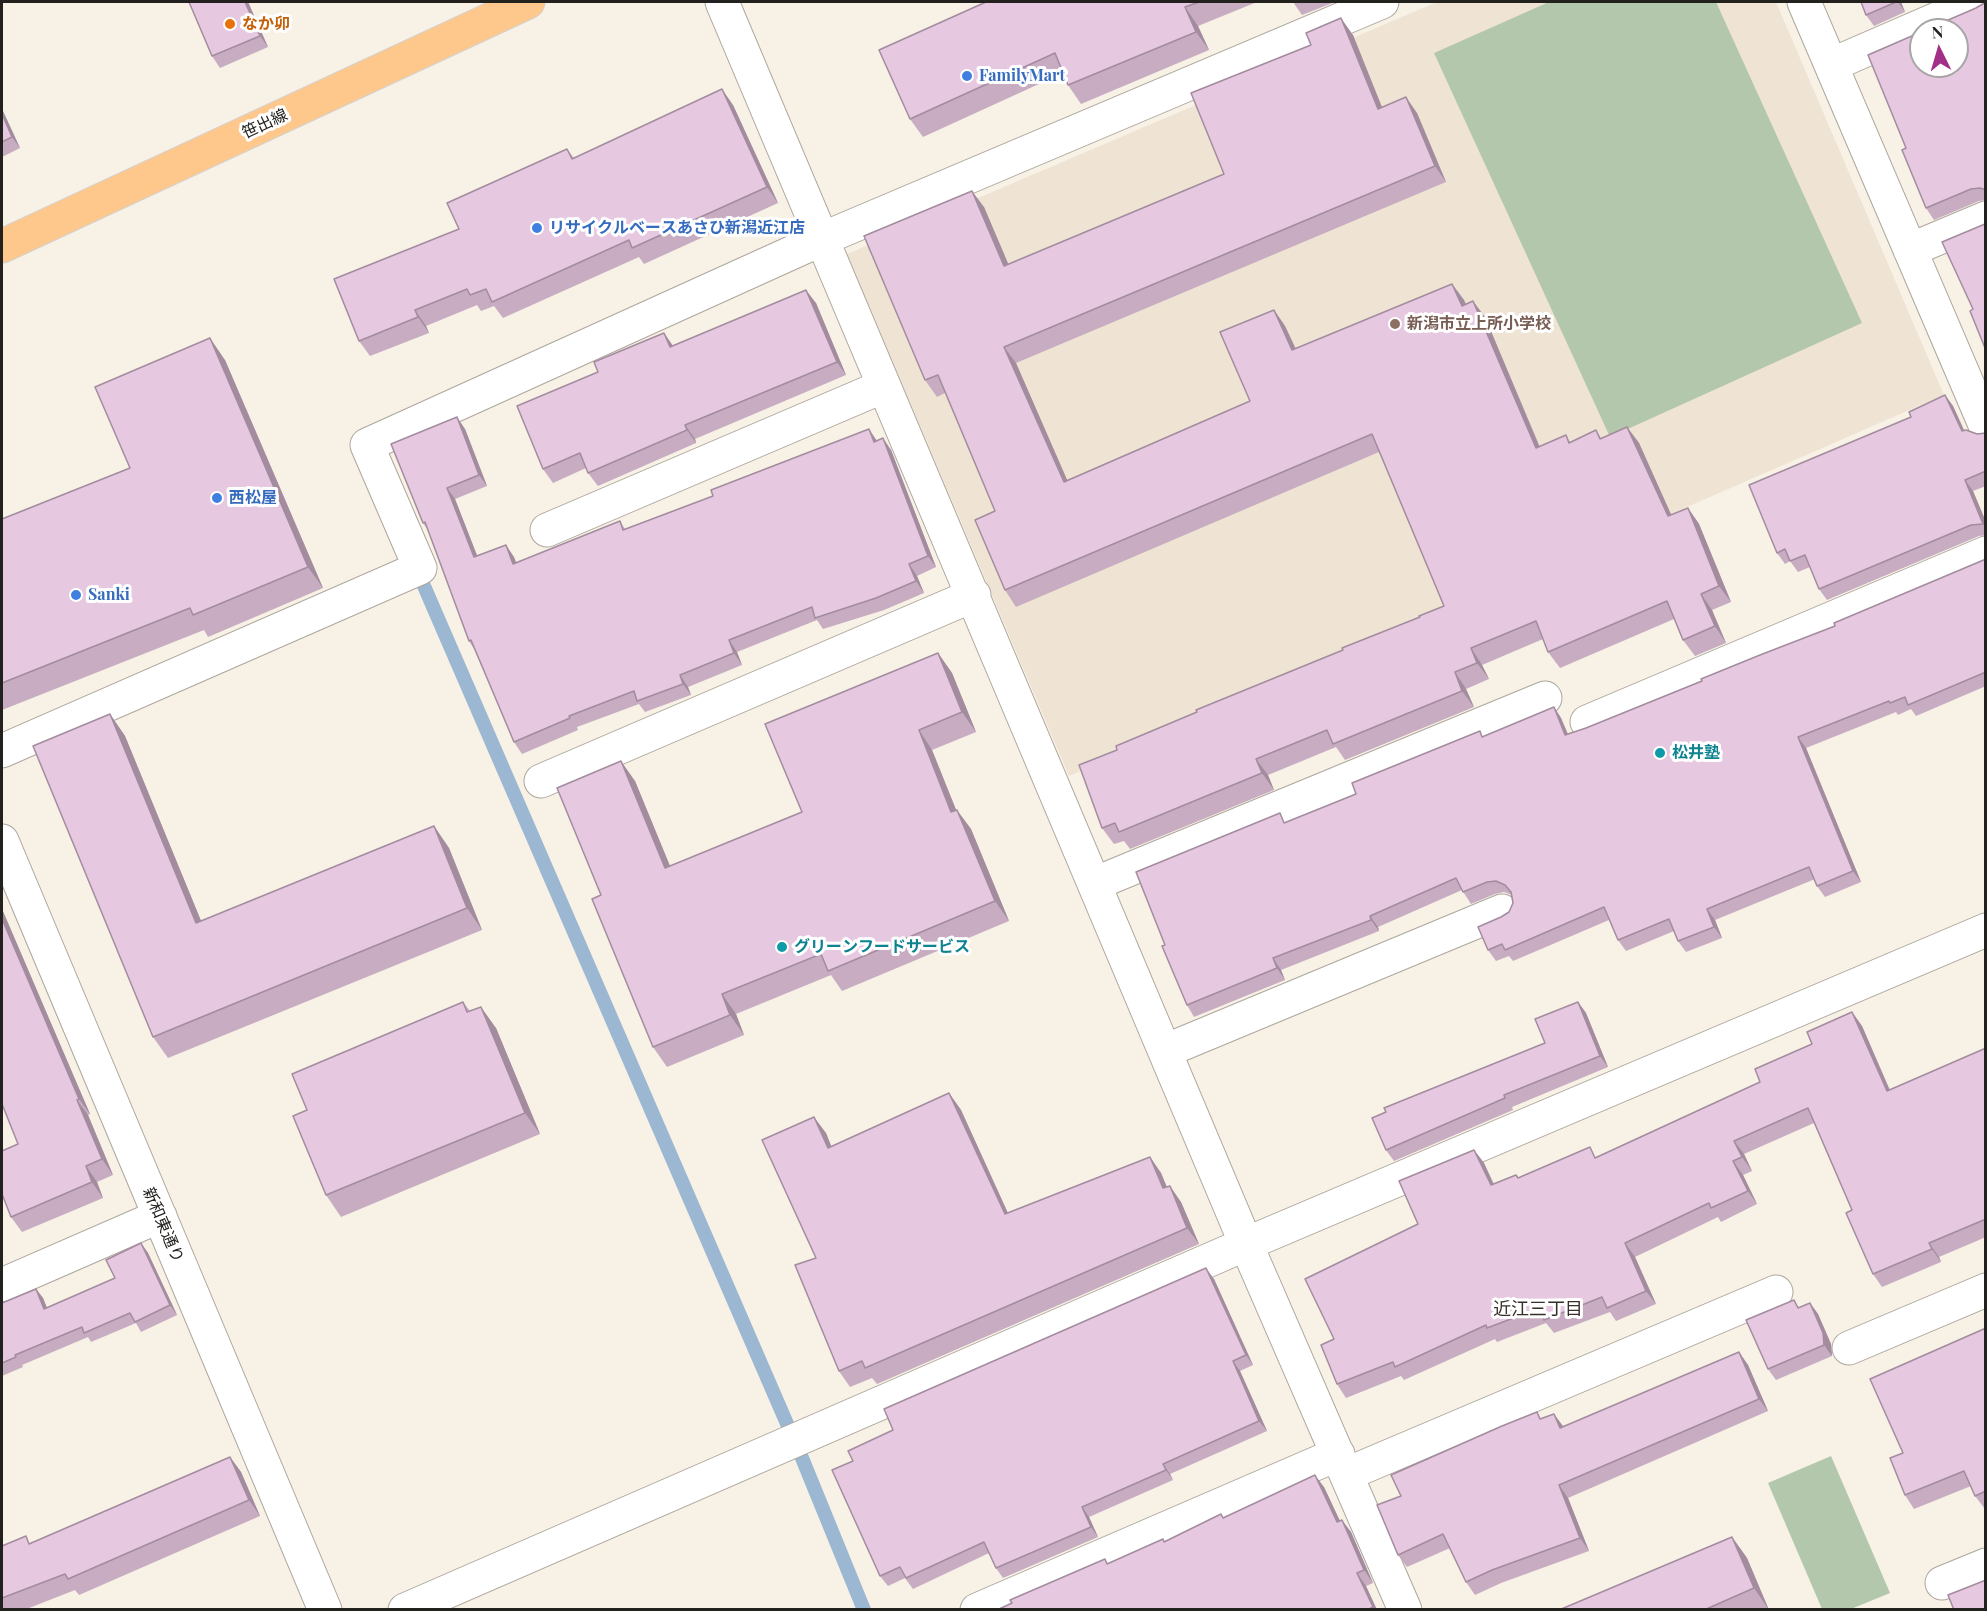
<!DOCTYPE html>
<meta charset="utf-8">
<style>
body{margin:0}
#map{position:relative;width:1987px;height:1611px;overflow:hidden;background:#f7f1e6;font-family:"Playfair Display",serif}
canvas{display:block}
.frame{position:absolute;inset:0;border:3px solid #23211d;pointer-events:none}
.north{position:absolute;left:1909px;top:18px;width:60px;height:60px;box-sizing:border-box;background:#fff;border:2px solid #a7a6a5;border-radius:50%;rotate:355deg;font-size:16px;font-weight:700;line-height:24px;text-align:center;color:#23211d}
.north::after{content:'';display:block;margin:auto;width:21px;height:27px;background:#a32f89;clip-path:polygon(50% 0,100% 100%,50% 72%,0 100%)}
</style>
<div id="map">
<canvas width="1987" height="1611"></canvas>
<div class="frame"></div>
<div class="north">N</div>
</div>
<script>
const ctx = document.querySelector('canvas').getContext('2d');
ctx.lineJoin = 'round';
function fill(path, color) { ctx.fillStyle = color; ctx.fill(path, 'evenodd'); }
const shape = rows => new Path2D(rows.map(r => 'M' + r).join(''));
function stroke(path, color, width, dash) { ctx.strokeStyle = color; ctx.lineWidth = width; ctx.lineCap = dash ? 'butt' : 'round'; ctx.setLineDash(dash || []); ctx.stroke(path); }
function label(font, color, halo, rows, align = 'center') {
  ctx.font = font + ' "Playfair Display","Noto Sans JP",serif'; ctx.lineWidth = 6; ctx.setLineDash([]); ctx.textBaseline = 'middle'; ctx.strokeStyle = halo; ctx.fillStyle = color; for (const [text, x, y, turn = 0] of rows) {
    ctx.save(); ctx.translate(x, y); ctx.rotate((+turn || 0) * Math.PI / 180); ctx.textAlign = isNaN(turn) ? turn : align; if (halo) ctx.strokeText(text, 0, 0); ctx.fillText(text, 0, 0); ctx.restore();
  }
}
const built = shape([
 [1437,2,1776,2,1944,395,1069,776,847,254]
]);
const green = shape([
 [1549,2,1716,2,1862,323,1610,437,1434,53],
 [1831,1456,1890,1593,1851,1609,1822,1609,1768,1483]
]);
const stream = shape([
 [424,586,788,1426],
 [802,1458,864,1610]
]);
const minor = shape([
 [722,2,1246,1244,1405,1610],
 [1804,2,1986,427],
 [1831,65,1976,2],
 [1910,250,1986,218],
 [547,530,884,386],
 [1587,722,1986,553],
 [2,751,420,568,367,445,822,239,1382,2],
 [541,781,974,595],
 [2,841,325,1610],
 [1094,884,1545,698],
 [1165,1051,1502,911],
 [2,1285,160,1216],
 [1849,1348,1986,1290],
 [1347,1474,1776,1292],
 [1942,1583,1986,1565],
 [405,1610,1246,1244,1986,930],
 [977,1610,1338,1454]
]);
const major = shape([
 [2,246,528,2]
]);
const wall = shape([
 [248,2,268,47,220,68,212,56],
 [986,2,1257,2,1198,26,1209,50,1081,104,1068,85,1063,73,923,137,910,119],
 [1293,2,1335,2,1302,15],
 [1861,2,1901,2,1905,12,1874,26,1866,15],
 [1986,2,1986,200,1979,201,1934,220,1926,208,1906,148,1976,8],
 [1353,35,1382,107,1417,113,1446,182,1016,363,1067,480,1250,401,1274,310,1285,326,1296,349,1452,284,1464,300,1466,304,1485,317,1540,447,1566,435,1570,442,1596,430,1601,438,1627,427,1639,443,1671,515,1688,508,1699,524,1731,602,1712,610,1726,643,1695,656,1683,640,1674,619,1560,668,1548,652,1543,639,1482,665,1489,679,1466,689,1474,707,1345,760,1336,747,1268,775,1274,790,1130,849,1124,841,1114,844,1102,828,1117,750,1343,650,1420,617,1444,606,1379,452,1016,607,1005,590,995,511,945,393,937,397,925,380,984,207,1008,264,1224,174],
 [733,105,778,203,644,264,639,257,503,318,494,306,481,311,477,305,426,326,429,333,370,356,359,341,459,229,567,149,574,158],
 [2,109,20,148,2,157],
 [816,303,846,375,695,439,696,443,598,486,588,473,586,468,553,483,543,469,598,372,664,333,673,346],
 [225,360,323,588,208,637,204,630,2,710,2,519,130,468],
 [1945,395,1953,406,1964,431,1977,434,1986,433,1986,486,1973,491,1986,522,1986,535,1979,536,1827,600,1819,589,1810,567,1798,572,1790,561,1785,564,1777,553,1911,417],
 [465,429,487,486,455,499,477,556,514,557,516,563,620,521,625,529,877,441,891,450,936,567,917,576,924,593,884,610,823,629,817,620,737,652,742,665,688,687,691,695,645,712,639,704,577,727,578,730,522,754,514,742,474,649,469,641,428,530,423,523],
 [1986,559,1986,686,1916,716,1911,709,1898,715,1896,712,1806,748,1861,882,1825,897,1817,886,1815,879,1715,920,1722,938,1686,952,1678,941,1674,931,1626,951,1618,940,1609,920,1513,961,1509,956,1496,961,1488,950,1501,917,1509,912,1513,903,1512,895,1504,892,1495,894,1471,904,1462,890,1378,927,1379,931,1281,970,1285,980,1194,1017,1187,1005,1165,945,1287,822,1356,794,1484,736,1554,707,1561,718,1568,734,1586,728,1835,626],
 [938,653,952,673,976,732,932,750,956,810,971,829,1009,921,842,991,831,975,736,1014,744,1035,667,1067,653,1047,601,895,635,781,670,866,802,812],
 [110,714,125,736,201,921,434,826,449,848,482,930,168,1058,153,1037],
 [2,909,90,1114,88,1115,113,1175,97,1182,103,1198,22,1232,11,1217,18,1144,2,1104],
 [463,1002,470,1011,496,1028,540,1134,341,1217,326,1195,307,1110],
 [1578,1002,1586,1013,1608,1067,1512,1107,1513,1110,1394,1161,1386,1150,1545,1043],
 [1852,1012,1862,1026,1890,1090,1986,1048,1986,1237,1939,1257,1941,1262,1882,1287,1873,1274,1852,1210,1814,1123,1744,1154,1752,1171,1743,1175,1757,1204,1721,1222,1718,1217,1635,1257,1656,1304,1616,1321,1610,1312,1554,1333,1546,1323,1497,1342,1495,1339,1404,1380,1401,1376,1346,1398,1337,1384,1334,1339,1418,1224,1474,1150,1484,1163,1494,1184,1516,1175,1518,1178,1597,1157,1760,1082,1812,1044],
 [949,1093,961,1110,1008,1213,1150,1157,1161,1173,1167,1187,1181,1202,1199,1244,877,1384,872,1378,850,1387,839,1371,816,1258,826,1133,831,1147],
 [141,1243,148,1253,177,1315,141,1332,136,1323,91,1342,88,1337,22,1365,23,1367,2,1376,2,1303,36,1289,43,1298,47,1308,115,1278],
 [1214,1279,1253,1365,1240,1371,1267,1431,1170,1474,1173,1480,1089,1517,1098,1537,1003,1578,996,1568,989,1553,913,1589,905,1578,888,1586,880,1576,853,1461],
 [1794,1300,1799,1308,1810,1303,1818,1314,1831,1344,1832,1356,1776,1380,1768,1369],
 [1986,1328,1986,1509,1985,1509,1975,1496,1971,1486,1914,1509,1905,1495,1903,1453],
 [1739,1352,1748,1365,1768,1411,1568,1498,1589,1551,1501,1583,1475,1595,1466,1582,1450,1548,1407,1567,1398,1555,1401,1496,1537,1412,1541,1419,1563,1427],
 [230,1457,241,1472,260,1516,79,1595,75,1590,24,1610,2,1610,2,1546,31,1543],
 [1324,1487,1340,1521,1351,1532,1373,1583,1366,1586,1377,1610,997,1610,1105,1559,1108,1564,1164,1542,1221,1514,1224,1518],
 [1732,1537,1747,1558,1769,1610,1559,1610]
]);
const shadedWall = shape([
 [245,2,248,2,268,47,260,36],
 [1898,2,1901,2,1905,12],
 [1185,7,1198,26,1209,50,1196,32],
 [1341,18,1353,35,1389,125,1378,109],
 [722,89,733,105,778,203,767,187],
 [1406,97,1417,113,1446,182,1435,166],
 [2,109,20,148,12,137,2,114],
 [972,191,984,207,1016,282,1004,266],
 [1452,284,1464,300,1473,323,1462,306],
 [806,290,816,303,846,375,837,362],
 [1473,301,1485,317,1547,465,1536,448],
 [415,310,426,326,429,333,418,317],
 [1274,310,1285,326,1304,367,1292,350],
 [664,333,673,346,670,347],
 [210,338,225,360,323,588,308,567],
 [1004,347,1016,363,1075,498,1064,482],
 [1945,395,1953,406,1970,443,1962,431],
 [457,417,465,429,487,486,479,475],
 [685,425,695,439,696,443,687,430],
 [1627,427,1639,443,1679,532,1668,516],
 [869,429,877,441,874,442],
 [883,438,891,450,936,567,928,556],
 [1965,480,1973,491,1986,522,1986,528,1983,524],
 [447,488,455,499,482,568,474,557],
 [1688,508,1699,524,1731,602,1719,586],
 [506,545,514,557,521,575,513,564],
 [909,564,917,576,924,593,916,581],
 [1701,594,1712,610,1726,643,1715,626],
 [729,640,737,652,742,665,734,653],
 [1471,648,1482,665,1489,679,1477,663],
 [938,653,952,673,976,732,962,712],
 [1455,672,1466,689,1474,707,1462,691],
 [680,675,688,687,691,695,683,684],
 [1554,707,1561,718,1573,747,1565,735],
 [110,714,125,736,211,945,196,923],
 [919,730,932,750,965,832,951,812],
 [1798,737,1806,748,1861,882,1853,871],
 [1256,759,1268,775,1274,790,1262,773],
 [621,761,635,781,679,888,665,868],
 [957,810,971,829,1009,921,995,901],
 [434,826,449,848,482,930,467,908],
 [2,909,90,1114,79,1099,2,919],
 [1707,909,1715,920,1722,938,1714,927],
 [1370,916,1378,927,1379,931,1371,920],
 [1273,958,1281,970,1285,980,1277,968],
 [722,994,736,1014,744,1035,730,1015],
 [1578,1002,1586,1013,1608,1067,1600,1056],
 [481,1007,496,1028,540,1134,525,1113],
 [1852,1012,1862,1026,1896,1105,1887,1091],
 [949,1093,961,1110,1016,1231,1005,1214],
 [77,1100,88,1115,113,1175,102,1159],
 [814,1117,826,1133,839,1165,828,1148],
 [1734,1141,1744,1154,1752,1171,1742,1157],
 [1474,1150,1484,1163,1500,1199,1491,1185],
 [1150,1157,1161,1173,1174,1205,1163,1188],
 [1733,1161,1743,1175,1757,1204,1748,1191],
 [86,1166,97,1182,103,1198,92,1182],
 [1170,1186,1181,1202,1199,1244,1187,1228],
 [141,1243,148,1253,177,1315,170,1305],
 [1625,1243,1635,1257,1656,1304,1646,1291],
 [1929,1243,1939,1257,1941,1262,1932,1249],
 [1206,1268,1214,1279,1253,1365,1246,1355],
 [36,1289,43,1298,51,1318,44,1309],
 [1810,1303,1818,1314,1831,1344,1832,1356,1824,1345],
 [1739,1352,1748,1365,1768,1411,1759,1399],
 [1233,1361,1240,1371,1267,1431,1259,1421],
 [1554,1414,1563,1426,1569,1441,1560,1428],
 [230,1457,241,1472,260,1516,249,1500],
 [1163,1464,1170,1474,1173,1480,1166,1470],
 [1315,1475,1324,1487,1346,1534,1337,1522],
 [1559,1485,1568,1498,1589,1551,1580,1538],
 [1082,1507,1089,1517,1098,1537,1091,1527],
 [1342,1520,1351,1532,1373,1583,1364,1570],
 [1732,1537,1747,1558,1769,1610,1754,1588],
 [1357,1573,1366,1586,1377,1610,1374,1610,1373,1607]
]);
const building = shape([
 [189,2,245,2,260,36,212,56,189,2],
 [986,2,1199,2,1185,7,1196,32,1068,85,1055,53,910,119,879,50,986,2],
 [1861,2,1896,2,1866,15,1861,2],
 [1986,2,1986,190,1980,188,1971,189,1926,208,1902,150,1906,148,1868,55,1921,32,1921,66,1957,66,1957,30,1925,30,1976,8,1986,2],
 [1341,18,1378,109,1406,97,1435,166,1004,347,1064,482,1250,401,1220,332,1274,310,1292,350,1452,284,1462,306,1473,301,1536,448,1566,435,1569,443,1596,430,1600,439,1627,427,1668,516,1688,508,1719,586,1701,594,1715,626,1683,640,1667,601,1548,652,1536,621,1471,648,1477,663,1455,672,1462,691,1333,744,1327,730,1256,759,1262,773,1119,832,1115,823,1102,828,1079,765,1117,750,1116,746,1197,712,1196,710,1343,650,1342,648,1420,617,1419,616,1444,606,1372,434,1005,590,975,520,995,511,938,375,925,380,864,236,972,191,1004,266,1224,174,1191,93,1311,45,1306,33,1341,18],
 [722,89,767,187,632,248,629,240,492,302,486,289,470,295,467,289,415,310,418,317,359,341,334,279,459,229,447,203,567,149,572,159,722,89],
 [2,114,12,137,2,142,2,114],
 [1985,224,1986,348,1985,348,1970,311,1973,309,1942,242,1985,224],
 [806,290,837,362,685,425,687,430,588,473,580,453,543,469,517,406,598,372,594,362,664,333,670,347,806,290],
 [210,338,308,567,193,615,190,608,2,683,2,519,130,468,95,387,210,338],
 [1945,395,1962,431,1966,430,1977,434,1986,433,1986,471,1965,480,1983,524,1971,525,1819,589,1805,555,1790,561,1785,549,1777,553,1749,485,1911,417,1909,412,1945,395],
 [457,417,479,475,447,488,474,557,506,545,513,564,620,521,623,530,713,496,711,490,869,429,874,442,883,438,928,556,909,564,916,581,876,598,815,618,812,607,729,640,734,653,680,675,683,684,637,701,634,691,569,716,570,718,514,742,471,640,469,641,425,522,423,523,391,444,457,417],
 [1986,559,1986,672,1908,705,1905,697,1890,703,1889,701,1798,737,1853,871,1817,886,1809,867,1707,909,1714,927,1678,941,1669,919,1618,940,1604,907,1505,950,1502,944,1488,950,1478,927,1501,917,1509,912,1513,903,1511,892,1505,885,1496,881,1487,882,1463,892,1456,878,1370,916,1371,920,1273,958,1277,968,1187,1005,1162,946,1165,945,1136,872,1280,813,1284,823,1356,794,1352,783,1480,731,1482,737,1554,707,1565,735,1586,728,1702,681,1701,679,1760,655,1835,626,1834,623,1986,559],
 [938,653,962,712,919,730,951,812,957,810,995,901,828,971,821,954,722,994,730,1015,653,1047,592,899,601,895,557,788,621,761,665,868,802,812,765,724,938,653],
 [110,714,196,923,434,826,467,908,153,1037,33,746,110,714],
 [2,919,79,1099,77,1100,102,1159,86,1166,92,1182,11,1217,2,1194,2,1151,18,1144,2,1104,2,919],
 [463,1002,467,1012,481,1007,525,1113,326,1195,293,1116,307,1110,292,1074,463,1002],
 [1578,1002,1600,1056,1504,1095,1505,1098,1386,1150,1372,1118,1386,1112,1384,1108,1545,1043,1535,1019,1578,1002],
 [1852,1012,1887,1091,1986,1048,1986,1219,1929,1243,1932,1249,1873,1274,1846,1213,1852,1210,1808,1108,1734,1141,1742,1157,1733,1161,1748,1191,1711,1208,1709,1203,1625,1243,1646,1291,1607,1308,1602,1297,1544,1320,1540,1308,1487,1328,1486,1325,1395,1367,1393,1362,1337,1384,1321,1345,1334,1339,1305,1279,1418,1224,1399,1181,1474,1150,1491,1185,1516,1175,1518,1178,1590,1147,1595,1158,1760,1082,1755,1069,1812,1044,1807,1032,1852,1012],
 [949,1093,1005,1214,1150,1157,1163,1188,1170,1186,1187,1228,865,1368,862,1361,839,1371,795,1265,816,1258,762,1140,814,1117,828,1148,949,1093],
 [141,1243,170,1305,135,1322,130,1313,84,1333,82,1327,15,1355,16,1357,2,1363,2,1303,36,1289,44,1309,115,1278,106,1260,141,1243],
 [1206,1268,1246,1355,1233,1361,1259,1421,1163,1464,1166,1470,1082,1507,1091,1527,996,1568,984,1542,906,1578,900,1567,880,1576,832,1470,853,1461,848,1451,893,1430,884,1409,1206,1268],
 [1794,1300,1798,1308,1810,1303,1823,1333,1824,1345,1768,1369,1746,1320,1794,1300],
 [1986,1328,1986,1491,1975,1496,1964,1471,1905,1495,1890,1458,1903,1453,1870,1379,1986,1328],
 [1739,1352,1759,1399,1559,1485,1580,1538,1492,1570,1466,1582,1443,1534,1398,1555,1377,1505,1401,1496,1391,1475,1502,1426,1537,1412,1540,1419,1554,1414,1560,1428,1739,1352],
 [230,1457,249,1500,68,1579,65,1574,2,1598,2,1546,26,1536,29,1544,230,1457],
 [1315,1475,1337,1522,1342,1520,1364,1570,1357,1573,1373,1607,1367,1610,997,1610,1012,1603,1010,1600,1105,1559,1107,1564,1163,1539,1164,1542,1221,1514,1223,1518,1315,1475],
 [1732,1537,1754,1588,1704,1610,1559,1610,1732,1537],
 [1986,1580,1986,1610,1954,1610,1948,1595,1986,1580]
]);
const markers = [
 [230,24,6,"#e8710a"],
 [967,76,6,"#3f7fe0"],
 [537,228,6,"#3f7fe0"],
 [1395,324,6,"#8d6e63"],
 [217,498,6,"#3f7fe0"],
 [76,595,6,"#3f7fe0"],
 [1660,753,6,"#0f9aa8"],
 [782,947,6,"#0f9aa8"]
];
const foodNames = [
 ["なか卯",242,24]
];
const shopNames = [
 ["FamilyMart",979,76],
 ["リサイクルベースあさひ新潟近江店",549,228],
 ["西松屋",229,498],
 ["Sanki",88,595]
];
const streetNames = [
 ["笹出線",265,124,-25],
 ["新和東通り",163,1225,67]
];
const educationNames = [
 ["新潟市立上所小学校",1407,324]
];
const cultureNames = [
 ["松井塾",1672,753],
 ["グリーンフードサービス",794,947]
];
const neighbourhoodNames = [
 ["近江三丁目",1538,1309]
];
fill(built, '#efe4d3');
fill(green, '#b2c7ab');
stroke(stream, '#9cb7d1', 14);
stroke(minor, '#ada69c', 35);
stroke(major, '#d3d3d2', 35);
stroke(minor, '#fff', 33);
stroke(major, '#fec78b', 33);
fill(wall, '#c7acc2');
fill(shadedWall, '#a28c9e');
fill(building, '#e7c8e1');
stroke(building, '#a28c9e', 1.5);
for (const [x, y, r, color] of markers) { const dot = new Path2D(); dot.arc(x, y, r, 0, 2 * Math.PI); ctx.fillStyle = color; ctx.fill(dot); stroke(dot, '#fff', 2); }
label('bold 16px', '#c56008', '#fff', foodNames, 'left');
label('bold 16px', '#366cbe', '#fff', shopNames, 'left');
label('16px', '#23211d', '#fff', streetNames);
label('bold 16px', '#785e54', '#fff', educationNames, 'left');
label('bold 16px', '#0d838f', '#fff', cultureNames, 'left');
label('18px', '#353028', '#fff', neighbourhoodNames);
</script>
